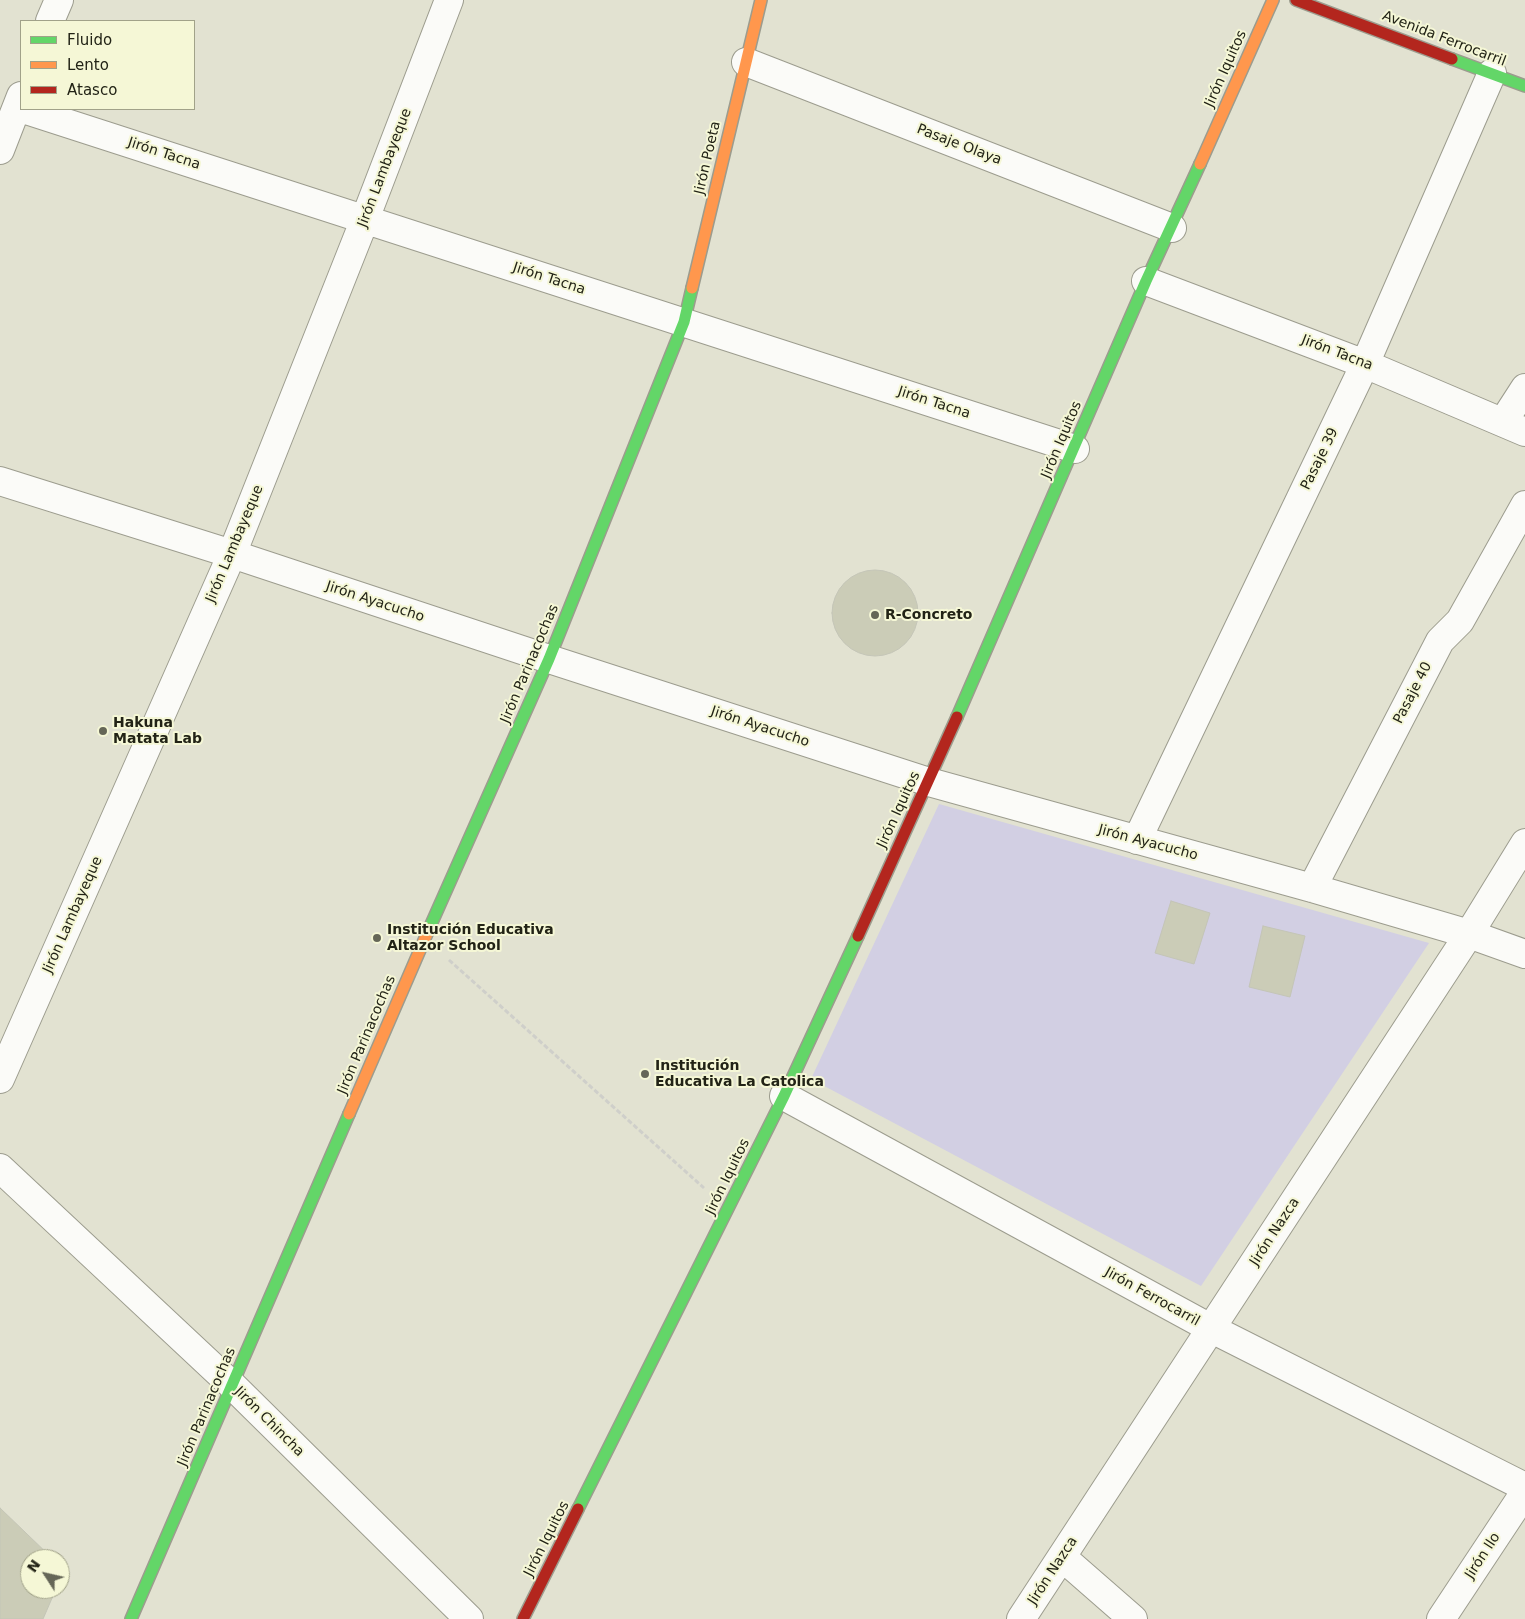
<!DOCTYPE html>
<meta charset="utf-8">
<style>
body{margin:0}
#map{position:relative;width:1525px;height:1619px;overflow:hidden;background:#e2e2d1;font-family:"DejaVu Sans",sans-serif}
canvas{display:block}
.legend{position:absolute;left:20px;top:20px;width:175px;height:90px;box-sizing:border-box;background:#f5f7d6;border:1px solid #a1a289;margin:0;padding:6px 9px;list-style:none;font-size:15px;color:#222316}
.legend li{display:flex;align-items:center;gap:10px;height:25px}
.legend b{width:25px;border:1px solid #a1a289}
.north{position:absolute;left:20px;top:1549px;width:50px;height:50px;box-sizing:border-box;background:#f5f7d6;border:1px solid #a1a289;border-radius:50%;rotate:305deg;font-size:14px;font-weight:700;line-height:20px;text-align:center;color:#222316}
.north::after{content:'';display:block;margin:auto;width:18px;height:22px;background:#656657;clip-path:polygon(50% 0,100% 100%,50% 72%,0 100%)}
</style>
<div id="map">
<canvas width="1525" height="1619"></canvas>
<ul class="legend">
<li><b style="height:6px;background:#63d668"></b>Fluido</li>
<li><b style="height:6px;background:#ff974d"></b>Lento</li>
<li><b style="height:6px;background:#b3261e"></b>Atasco</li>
</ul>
<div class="north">N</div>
</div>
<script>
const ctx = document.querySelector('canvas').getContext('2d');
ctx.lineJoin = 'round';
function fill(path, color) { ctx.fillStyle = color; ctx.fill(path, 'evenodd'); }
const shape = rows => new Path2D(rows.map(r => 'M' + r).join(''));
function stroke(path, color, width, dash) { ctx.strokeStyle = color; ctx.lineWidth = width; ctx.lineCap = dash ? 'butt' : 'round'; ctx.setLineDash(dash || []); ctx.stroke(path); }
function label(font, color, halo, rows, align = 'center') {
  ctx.font = font + ' "DejaVu Sans",sans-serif'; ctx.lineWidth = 4; ctx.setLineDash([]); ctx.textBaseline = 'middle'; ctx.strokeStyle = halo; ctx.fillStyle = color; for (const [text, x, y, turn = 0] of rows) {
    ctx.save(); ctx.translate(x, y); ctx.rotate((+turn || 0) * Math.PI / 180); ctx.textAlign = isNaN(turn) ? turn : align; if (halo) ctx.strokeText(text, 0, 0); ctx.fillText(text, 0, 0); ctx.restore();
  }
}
const green = shape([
 [939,804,1429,943,1201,1286,811,1079]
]);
const building = shape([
 '832 613a43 43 0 1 1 86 0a43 43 0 1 1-86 0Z',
 [1171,901,1210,913,1194,964,1155,953,1171,901],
 [1263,926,1305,936,1290,997,1249,987,1263,926],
 [0,1508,53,1559,30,1559,30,1589,56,1589,43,1619,0,1619,0,1508],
 [60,1566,64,1570,60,1580,60,1566]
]);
const path = shape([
 [449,960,704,1188]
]);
const street = shape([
 [50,21,59,0],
 [746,62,1172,228],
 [23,109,1075,449],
 [0,150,21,96],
 [1146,281,1365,364,1525,432],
 [1503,422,1525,388],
 [0,481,232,554,549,659,929,782,1312,888,1469,934,1525,954],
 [1137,840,1365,364,1492,73],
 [1312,888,1440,641,1460,621,1525,505],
 [0,1079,232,554,365,219,449,0],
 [784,1096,1212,1329,1525,1487],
 [0,1168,233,1386,469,1619],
 [1062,1557,1133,1619],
 [1021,1619,1469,934,1525,843],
 [1441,1619,1525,1492]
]);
const fast = shape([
 [1452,59,1525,86],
 [957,717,1146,281,1200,164],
 [429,929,549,659,684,322,692,288],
 [578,1509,784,1096,858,936],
 [131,1619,349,1114]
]);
const slow = shape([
 [1200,164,1273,0],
 [692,288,761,0],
 [349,1114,429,929]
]);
const jam = shape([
 [1296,0,1452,59],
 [858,936,957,717],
 [523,1619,578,1509]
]);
const markers = [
 [875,615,5,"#656657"],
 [103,731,5,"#656657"],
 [377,938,5,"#656657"],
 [645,1074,5,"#656657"]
];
const streetNames = [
 ["Avenida Ferrocarril",1444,39,21],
 ["Jirón Iquitos",1226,69,-66],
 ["Pasaje Olaya",959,145,21],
 ["Jirón Tacna",164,154,18],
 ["Jirón Poeta",708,158,-77],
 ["Jirón Lambayeque",385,168,-69],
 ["Jirón Tacna",549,279,18],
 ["Jirón Tacna",1337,353,21],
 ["Jirón Tacna",934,403,18],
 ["Jirón Iquitos",1062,440,-67],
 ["Pasaje 39",1320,459,-64],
 ["Jirón Lambayeque",235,544,-67],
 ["Jirón Ayacucho",375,602,18],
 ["Jirón Parinacochas",530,664,-67],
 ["Pasaje 40",1413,693,-63],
 ["Jirón Ayacucho",760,727,18],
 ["Jirón Iquitos",899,810,-65],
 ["Jirón Ayacucho",1148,843,15],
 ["Jirón Lambayeque",73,915,-66],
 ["Jirón Parinacochas",367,1035,-67],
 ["Jirón Iquitos",728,1177,-64],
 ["Jirón Nazca",1275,1232,-57],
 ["Jirón Ferrocarril",1152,1297,29],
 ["Jirón Parinacochas",207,1407,-67],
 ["Jirón Chincha",269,1422,45],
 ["Jirón Iquitos",547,1539,-63],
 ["Jirón Ilo",1483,1556,-57],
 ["Jirón Nazca",1053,1571,-57]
];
const poiNames = [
 ["R-Concreto",885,615],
 ["Hakuna",113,723],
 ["Matata Lab",113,739],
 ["Institución Educativa",387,930],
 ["Altazor School",387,946],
 ["Institución",655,1066],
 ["Educativa La Catolica",655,1082]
];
fill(green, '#d2cfe3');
fill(building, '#cbccb7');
stroke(building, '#c4c5b7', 1);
stroke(street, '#9c9c8e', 30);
stroke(fast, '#9c9c8e', 14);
stroke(slow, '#9c9c8e', 14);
stroke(jam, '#9c9c8e', 14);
stroke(path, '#cfcfca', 3, [5, 2.5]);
stroke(street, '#fbfbf8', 28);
stroke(fast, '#63d668', 11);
stroke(slow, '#ff974d', 11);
stroke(jam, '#b3261e', 11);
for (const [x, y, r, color] of markers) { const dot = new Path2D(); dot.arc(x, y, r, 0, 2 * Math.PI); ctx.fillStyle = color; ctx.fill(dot); stroke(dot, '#f5f7d6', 2); }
label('14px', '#222316', '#f5f7d6', streetNames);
label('bold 14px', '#222316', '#f5f7d6', poiNames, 'left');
</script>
